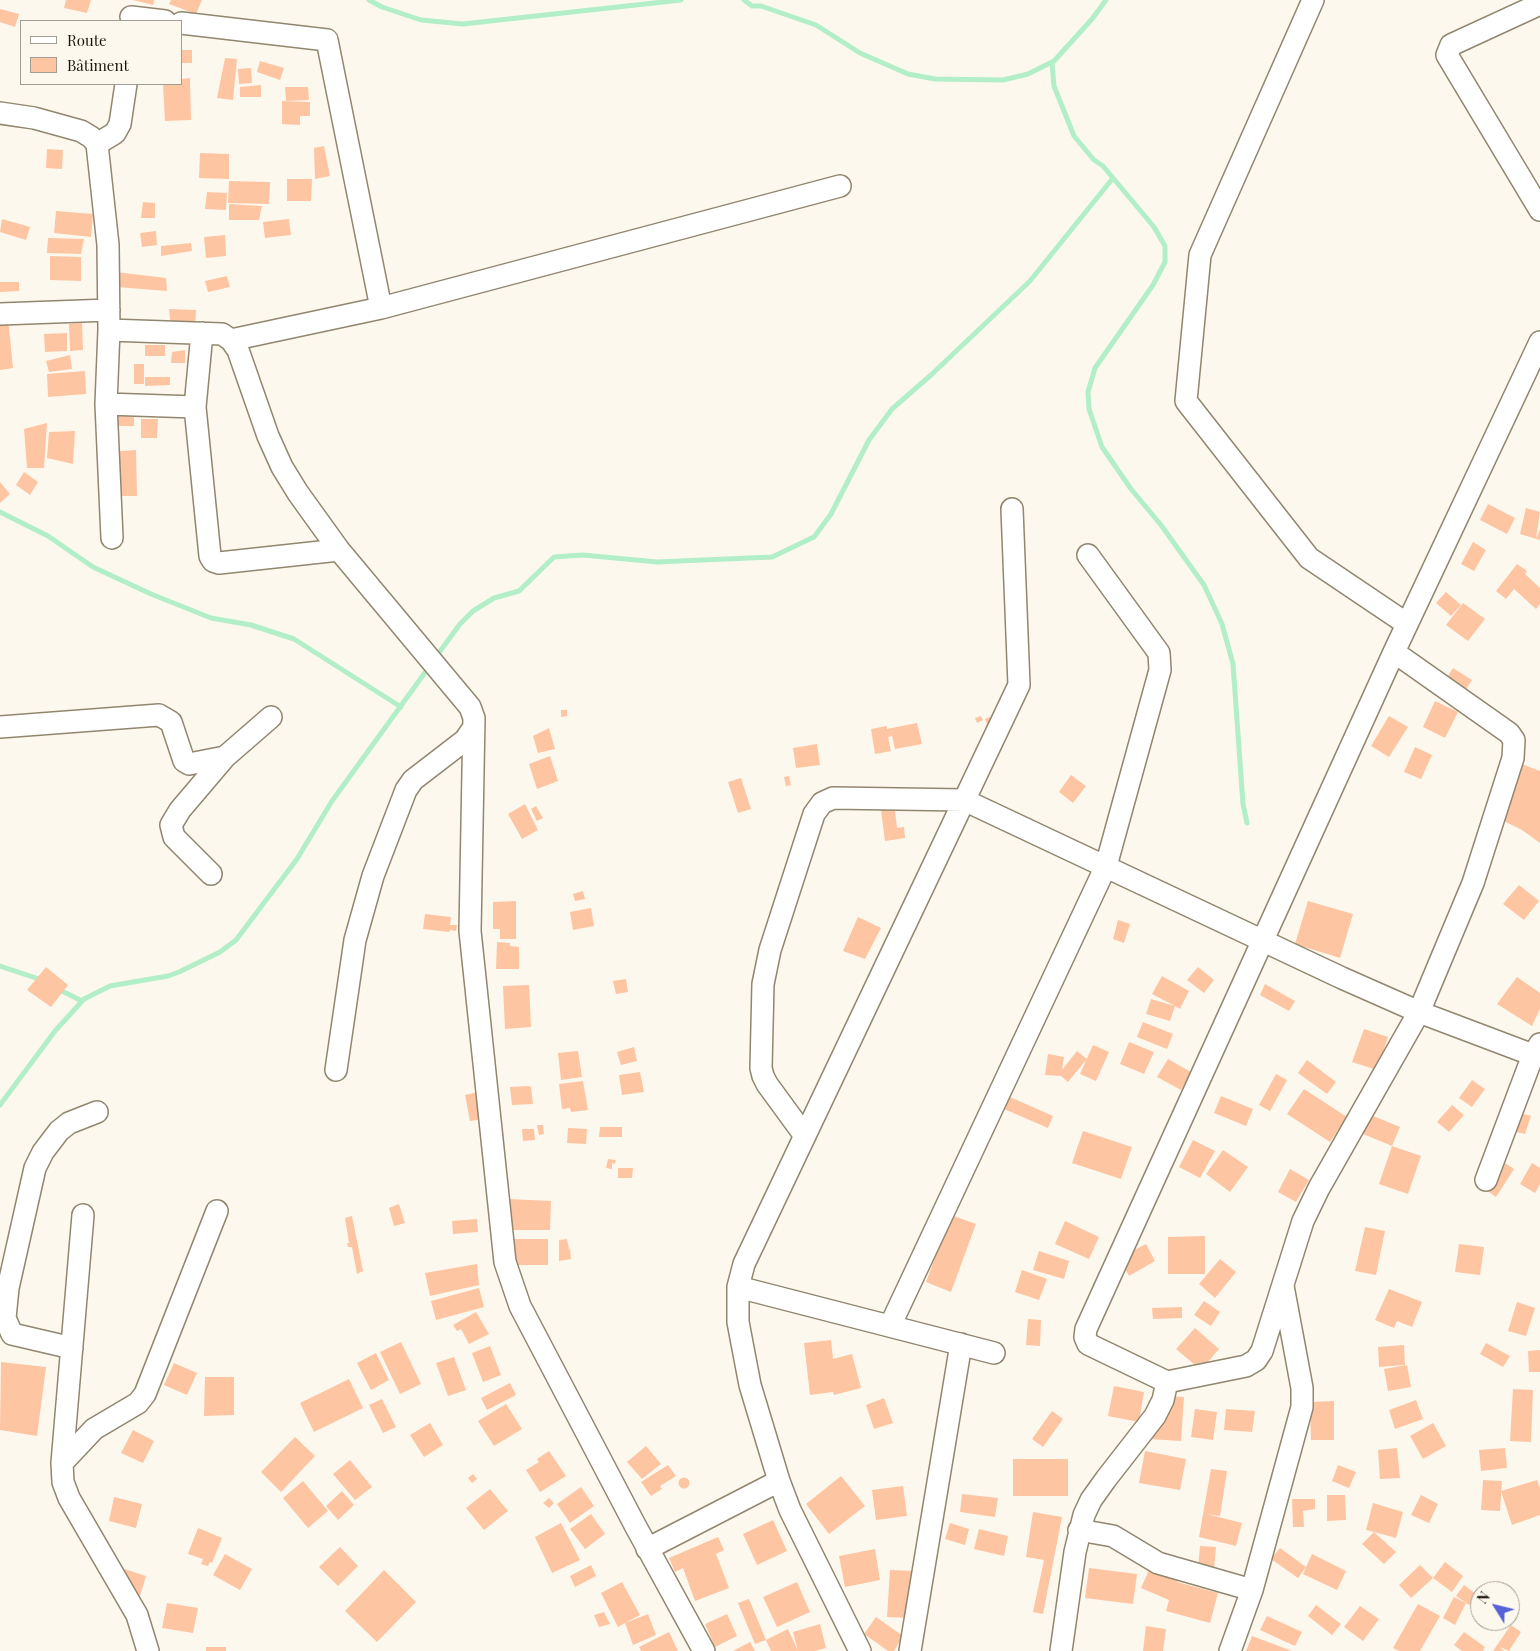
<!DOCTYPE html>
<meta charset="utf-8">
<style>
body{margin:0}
#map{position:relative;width:1540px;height:1651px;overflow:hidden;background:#fdf8ee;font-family:"Playfair Display",serif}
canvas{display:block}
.legend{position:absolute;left:20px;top:20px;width:162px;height:65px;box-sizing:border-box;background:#fdf8ee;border:1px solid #a29d93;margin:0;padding:6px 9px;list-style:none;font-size:15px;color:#19150b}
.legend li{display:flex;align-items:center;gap:10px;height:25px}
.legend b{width:25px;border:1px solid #a29d93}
.north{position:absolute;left:1470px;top:1581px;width:50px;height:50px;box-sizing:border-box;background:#fdf8ee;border:1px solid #a29d93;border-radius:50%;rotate:306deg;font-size:14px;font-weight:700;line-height:20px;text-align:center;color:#19150b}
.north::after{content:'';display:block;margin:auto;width:18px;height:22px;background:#5461d7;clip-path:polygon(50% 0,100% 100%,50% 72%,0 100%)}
</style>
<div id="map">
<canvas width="1540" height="1651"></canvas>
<ul class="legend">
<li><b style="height:6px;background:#fff"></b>Route</li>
<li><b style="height:14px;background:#fec5a2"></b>Bâtiment</li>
</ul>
<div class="north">N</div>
</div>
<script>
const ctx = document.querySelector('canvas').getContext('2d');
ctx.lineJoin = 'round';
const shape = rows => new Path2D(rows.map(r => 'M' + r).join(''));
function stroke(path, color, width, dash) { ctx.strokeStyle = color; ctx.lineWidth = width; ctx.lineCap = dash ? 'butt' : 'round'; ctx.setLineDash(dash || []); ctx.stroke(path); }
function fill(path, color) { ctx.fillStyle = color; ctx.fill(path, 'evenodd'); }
const stream = shape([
 [369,0,382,7,421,20,463,24,681,0],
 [744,0,752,6,761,6,816,25,860,53,908,74,935,79,1003,80,1028,74,1054,61,1092,19,1106,0],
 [1052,63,1054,86,1074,136,1094,160,1103,166,1154,227,1165,246,1165,262,1153,285,1095,368,1088,392,1089,409,1102,447,1131,489,1161,525,1204,585,1222,624,1233,664,1243,804,1247,823],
 [0,512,48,536,93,567,151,594,211,618,251,625,294,639,401,707],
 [435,658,460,624,473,611,494,598,519,591,554,557,583,555,657,562,772,557,814,537,831,514,869,440,892,409,931,375,1030,281,1113,178],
 [0,966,42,980],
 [58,989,82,1001],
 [0,1105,55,1031,84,999,110,986,168,976,179,972,220,952,236,940,297,859,332,801,429,667]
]);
const building = shape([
 [66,0,91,0,87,13,64,8],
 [133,0,154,0,153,5],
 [171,0,202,0,196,14,169,4],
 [0,9,19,14,15,27,0,22],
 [181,50,192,50,192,63,181,63],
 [225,58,237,59,233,100,217,98],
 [260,61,284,68,280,80,257,72],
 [251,68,252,83,239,84,238,69],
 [190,78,191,120,165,121,163,84,181,84,181,79],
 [261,85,261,97,240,97,240,87],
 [285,87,308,87,309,100,286,101],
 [282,101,310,102,310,116,300,116,300,125,282,124],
 [324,146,330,176,315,179,314,148],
 [47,149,63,150,62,169,46,168],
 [200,153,229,154,229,179,199,178],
 [287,179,312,179,311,201,287,201],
 [229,181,270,182,269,204,228,203],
 [207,192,227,193,226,210,205,209],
 [143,202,155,203,155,218,141,218],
 [229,204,262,206,259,220,229,220],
 [56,211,93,214,91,237,54,233],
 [2,219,30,227,26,240,0,232],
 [289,219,291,235,265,238,263,222],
 [156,231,157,245,142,247,140,233],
 [225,235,226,256,206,258,204,237],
 [48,238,84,239,81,254,47,253],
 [191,243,192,251,161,256,161,246],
 [50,256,81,257,81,281,50,280],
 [116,272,166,278,167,291,117,287],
 [227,276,230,287,208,292,205,281],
 [0,282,19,282,19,291,0,292],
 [169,309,196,310,195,328,171,328],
 [0,318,8,318,13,368,0,370],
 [82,323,83,350,70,351,69,324],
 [67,333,67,351,45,352,44,334],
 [145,345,165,345,165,356,145,356],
 [185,350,185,363,171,363,172,352],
 [70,355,72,369,49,372,46,361],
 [134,364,144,364,144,384,134,384],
 [85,371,86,394,48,397,47,374],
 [145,377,170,377,170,385,145,386],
 [110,414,134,414,134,426,110,426],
 [141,419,158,419,157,438,141,438],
 [47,423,44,468,27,468,24,429],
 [75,431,73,464,47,458,49,432],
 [136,450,137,496,109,496,109,452],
 [24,472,38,482,30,495,16,485],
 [0,482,10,494,0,503],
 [1488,504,1515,518,1507,534,1480,520],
 [1526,508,1540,512,1536,538,1540,530,1540,540,1520,534],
 [1473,542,1486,550,1474,571,1461,564],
 [1517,564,1527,571,1525,574,1540,588,1540,604,1536,609,1514,589,1506,599,1496,591],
 [1446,592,1461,605,1451,616,1436,603],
 [1463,603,1485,619,1468,641,1446,625],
 [1453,668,1472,680,1456,705,1437,694],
 [1435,701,1458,712,1445,738,1423,727],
 [561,710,567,710,567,716,561,717],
 [998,714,990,732,985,719],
 [981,716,983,720,977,723,975,718],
 [1389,716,1408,727,1389,757,1371,746],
 [917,723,922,744,895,749,892,736,888,737,891,751,875,754,871,729,887,726,887,729],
 [549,728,555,749,538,753,533,736],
 [817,744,820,765,796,768,793,748],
 [1415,747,1432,755,1421,779,1404,772],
 [550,756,558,781,537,789,529,764],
 [1519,763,1540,771,1540,843,1522,830,1494,816],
 [1071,775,1086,786,1073,803,1059,792],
 [789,776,791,785,786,786,784,777],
 [741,778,751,809,738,813,728,782],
 [894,802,897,828,904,827,905,838,885,841,880,803],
 [525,804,538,830,522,839,508,814],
 [536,806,543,818,537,821,531,809],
 [1519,885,1539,901,1524,920,1503,904],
 [583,891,585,899,575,901,573,894],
 [516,901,516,939,500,939,500,929,493,929,493,902],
 [1308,901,1353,914,1340,958,1295,944],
 [591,908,594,926,573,930,570,912],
 [425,914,451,917,450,925,457,925,456,931,450,930,449,932,423,929],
 [858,917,881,928,865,959,843,951],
 [1118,920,1130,924,1124,943,1113,939],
 [497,942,510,943,510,946,519,947,519,969,496,969],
 [46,967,68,985,51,1007,27,990],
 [1198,967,1214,980,1204,993,1187,980],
 [1162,976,1189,991,1180,1009,1175,1006,1170,1021,1146,1014,1151,999,1175,1006,1152,994],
 [1517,977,1540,993,1540,1009,1532,1026,1497,1004],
 [626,979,628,992,616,994,613,981],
 [1265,984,1295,1001,1289,1011,1260,995],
 [529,985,531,1027,505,1029,503,986],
 [1143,1022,1173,1034,1167,1049,1137,1037],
 [1364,1029,1388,1037,1377,1070,1352,1062],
 [1129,1042,1154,1052,1144,1074,1120,1064],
 [1093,1045,1109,1052,1096,1081,1080,1074],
 [634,1047,637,1061,621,1065,617,1052],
 [578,1051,582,1077,561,1080,558,1053],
 [1077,1051,1087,1059,1068,1082,1061,1076,1045,1075,1048,1054,1064,1057,1062,1070],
 [1168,1059,1191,1072,1181,1090,1157,1077],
 [1307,1060,1336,1082,1327,1094,1298,1073],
 [640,1072,644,1092,622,1095,619,1075],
 [1276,1074,1287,1080,1270,1111,1259,1105],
 [1472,1080,1485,1089,1472,1107,1459,1098],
 [583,1081,588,1110,571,1112,570,1108,562,1109,559,1084],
 [528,1086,531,1087,533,1104,512,1105,510,1087],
 [1304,1089,1347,1117,1330,1142,1287,1114],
 [478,1092,483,1119,470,1121,465,1095],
 [1221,1096,1253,1109,1246,1126,1214,1113],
 [1010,1097,1053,1116,1048,1128,1004,1109],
 [1452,1105,1464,1115,1449,1132,1437,1122],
 [1512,1111,1531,1116,1525,1134,1507,1130],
 [1371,1115,1400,1127,1392,1146,1421,1156,1408,1194,1379,1184,1392,1146,1363,1134],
 [537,1125,543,1125,544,1134,539,1135],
 [600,1127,622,1127,622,1137,599,1137],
 [568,1128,587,1129,586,1144,567,1143],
 [522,1129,534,1129,535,1140,523,1141],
 [1083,1131,1132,1147,1121,1179,1072,1163],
 [1193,1140,1215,1151,1200,1178,1179,1167],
 [1223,1150,1248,1167,1230,1192,1206,1174],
 [1496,1157,1514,1169,1496,1197,1479,1185],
 [608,1159,616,1160,615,1164,612,1163,612,1169,606,1168],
 [1532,1163,1540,1168,1540,1184,1535,1193,1520,1184],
 [618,1168,633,1168,632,1178,618,1178],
 [1290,1169,1309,1180,1296,1202,1278,1192],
 [509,1199,551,1201,550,1230,508,1230],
 [399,1204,405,1223,394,1226,389,1208],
 [951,1215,976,1224,951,1292,926,1282],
 [352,1216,363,1271,357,1274,352,1247,348,1247,347,1243,349,1243,345,1218],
 [477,1219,478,1232,453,1234,452,1221],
 [1065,1221,1099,1237,1089,1259,1055,1244],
 [1365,1227,1385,1231,1376,1275,1355,1271],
 [1205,1236,1205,1274,1168,1274,1168,1237],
 [513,1239,548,1239,548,1265,513,1265],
 [567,1239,569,1249,565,1250,570,1249,571,1259,559,1261,559,1240],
 [1146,1244,1155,1261,1129,1276,1119,1258],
 [1459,1244,1484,1247,1480,1275,1455,1272],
 [1039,1251,1069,1261,1064,1279,1033,1270],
 [1220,1259,1236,1272,1215,1298,1199,1284],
 [477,1264,479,1285,430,1296,425,1273],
 [1022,1270,1047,1279,1039,1300,1015,1292],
 [479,1288,484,1307,436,1320,431,1301],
 [1389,1289,1422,1302,1412,1327,1397,1321,1394,1328,1375,1320],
 [1204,1301,1220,1312,1211,1326,1194,1315],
 [1517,1302,1535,1308,1526,1336,1508,1331],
 [1182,1307,1182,1318,1153,1319,1152,1308],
 [476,1312,489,1334,469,1344,461,1329,457,1331,453,1325],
 [1028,1319,1041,1320,1040,1346,1026,1345],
 [1195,1328,1219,1349,1201,1370,1176,1349],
 [831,1340,833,1359,852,1354,861,1388,834,1395,833,1392,810,1395,804,1343],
 [401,1342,421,1384,400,1394,380,1352],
 [1486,1343,1510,1356,1503,1367,1480,1354],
 [1404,1345,1405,1365,1379,1367,1378,1347],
 [490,1346,501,1375,483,1382,472,1353],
 [1540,1350,1540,1372,1529,1372,1528,1351],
 [376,1353,389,1380,371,1390,357,1363],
 [454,1357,466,1390,448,1396,436,1363],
 [1,1362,46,1367,37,1436,0,1430],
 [174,1363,197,1373,187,1395,164,1385],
 [1407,1365,1411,1387,1388,1391,1384,1369],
 [205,1377,234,1377,234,1415,204,1416],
 [349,1379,363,1408,314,1432,300,1403],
 [510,1383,516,1395,487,1410,481,1398],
 [1114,1386,1144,1392,1139,1422,1108,1416],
 [1513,1389,1533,1390,1531,1442,1510,1441],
 [1153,1395,1184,1397,1181,1441,1149,1439],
 [884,1398,893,1423,874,1429,866,1405],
 [382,1399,396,1427,383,1433,369,1405],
 [1416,1400,1423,1419,1395,1429,1389,1410],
 [1334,1401,1334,1440,1311,1440,1310,1402],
 [506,1404,522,1429,494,1446,478,1421],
 [1195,1409,1217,1412,1213,1440,1191,1437],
 [1226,1409,1255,1411,1252,1432,1224,1430],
 [1052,1411,1063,1419,1043,1447,1032,1439],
 [430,1423,443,1445,424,1457,410,1435],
 [1433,1423,1446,1446,1423,1459,1410,1436],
 [133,1430,154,1441,143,1463,121,1453],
 [295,1437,315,1456,281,1492,261,1472],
 [646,1446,661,1464,642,1479,627,1462],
 [1397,1448,1400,1478,1380,1479,1378,1450],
 [1505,1448,1507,1468,1481,1471,1479,1450],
 [549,1451,566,1476,540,1492,526,1470,539,1462,537,1459],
 [1145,1451,1186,1459,1180,1490,1139,1483],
 [1013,1459,1068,1459,1068,1496,1013,1496],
 [350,1460,372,1487,355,1500,333,1474],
 [668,1465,676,1476,660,1486,662,1489,651,1496,641,1482],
 [1338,1465,1356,1472,1349,1488,1332,1481],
 [1211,1469,1227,1471,1220,1516,1207,1514,1242,1523,1236,1546,1199,1537],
 [473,1474,477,1479,472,1483,468,1478],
 [841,1476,865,1506,829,1534,806,1504],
 '678.5 1483a5.5 5.5 0 1 1 11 0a5.5 5.5 0 1 1-11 0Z',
 [1483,1480,1502,1481,1500,1511,1481,1510],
 [1537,1480,1540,1488,1540,1515,1512,1525,1501,1491],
 [303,1481,328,1511,308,1528,283,1498],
 [903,1486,907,1516,876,1520,872,1490],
 [581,1487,594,1506,570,1523,557,1504],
 [490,1489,508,1511,484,1530,466,1508],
 [342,1491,354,1505,338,1520,326,1506],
 [962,1494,998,1498,995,1517,960,1512],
 [1327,1495,1345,1495,1346,1520,1327,1521],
 [1421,1495,1438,1504,1429,1523,1411,1515],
 [114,1497,142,1504,136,1528,109,1521],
 [549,1498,554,1503,549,1508,543,1503],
 [1292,1499,1315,1499,1315,1509,1303,1511,1304,1527,1293,1527],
 [1373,1503,1403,1512,1396,1538,1374,1532,1396,1552,1384,1564,1362,1544,1374,1532,1366,1530],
 [1033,1512,1062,1517,1043,1614,1033,1612,1044,1560,1026,1557],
 [591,1514,605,1534,585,1549,570,1529],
 [773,1520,787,1551,757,1565,743,1534],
 [561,1523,580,1560,552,1573,535,1537],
 [950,1523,969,1529,965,1545,945,1539],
 [198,1528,222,1538,212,1563,210,1562,208,1566,201,1564,203,1559,188,1554],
 [979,1529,1008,1536,1004,1556,974,1549],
 [718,1537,724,1550,716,1554,729,1588,695,1601,683,1568,675,1572,669,1558],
 [1200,1546,1216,1547,1213,1581,1197,1580],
 [340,1547,358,1566,338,1586,319,1567],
 [1280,1548,1306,1567,1298,1578,1271,1559],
 [875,1549,880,1580,845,1587,839,1556],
 [225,1554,252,1569,240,1590,213,1575],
 [1312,1554,1346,1571,1337,1590,1303,1574],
 [1153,1561,1181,1573,1177,1582,1218,1593,1210,1623,1166,1611,1169,1600,1141,1588],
 [1445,1562,1463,1576,1452,1592,1433,1578],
 [591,1565,596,1576,575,1587,570,1576],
 [1420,1565,1433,1578,1411,1598,1399,1585],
 [115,1566,146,1576,140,1596,108,1586],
 [1089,1568,1137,1574,1133,1604,1085,1598],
 [384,1570,416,1602,377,1642,345,1611],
 [890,1570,913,1571,909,1618,887,1617],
 [622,1582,640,1615,625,1623,648,1614,656,1635,633,1645,625,1623,618,1627,601,1593],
 [797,1582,810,1612,777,1627,763,1597],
 [1464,1585,1480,1597,1480,1605,1477,1610,1456,1596],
 [1454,1597,1466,1603,1455,1625,1443,1618],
 [749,1599,766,1640,788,1629,798,1651,771,1651,766,1640,755,1644,738,1603],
 [167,1603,198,1608,193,1633,162,1628],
 [1418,1604,1440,1616,1420,1651,1399,1651,1393,1648],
 [1316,1605,1341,1624,1332,1635,1308,1616],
 [1360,1606,1379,1619,1363,1641,1344,1627],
 [604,1612,610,1624,599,1627,594,1615],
 [727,1614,737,1636,715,1647,705,1624],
 [1267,1616,1302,1632,1295,1646,1260,1630],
 [876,1617,903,1636,894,1651,888,1651,864,1634],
 [820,1624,826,1648,815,1651,798,1651,793,1632],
 [1511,1625,1521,1632,1509,1651,1500,1647,1504,1651,1493,1651],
 [1146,1626,1166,1629,1163,1651,1143,1651],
 [669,1632,678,1651,641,1651,639,1647],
 [1464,1632,1485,1647,1483,1651,1462,1651,1454,1645],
 [1252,1636,1292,1651,1246,1651],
 [750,1642,755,1651,733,1651],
 [206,1647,226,1647,226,1651,206,1651]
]);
const minor = shape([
 [1313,0,1200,255,1186,401,1309,558,1407,624],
 [1540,4,1451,45,1447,55,1540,210],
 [131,17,165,21],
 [181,23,327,40,381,308,840,186],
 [0,113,34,118,81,131,91,137,97,144,108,245,109,330,106,404,112,538],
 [97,144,115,133,120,124,126,84],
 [0,314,109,310],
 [109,330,222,334,231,340,238,350,268,436,282,467,298,493,339,550,470,707,474,718,470,931,505,1262,520,1306,636,1527,704,1651],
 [202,333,195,407,210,556,213,561,219,563,339,550],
 [231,340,381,308],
 [106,404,195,407],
 [1394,652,1509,733,1514,740,1513,758,1473,883,1419,1012,1319,1188,1303,1221,1262,1351,1256,1360,1246,1366,1167,1382,1088,1344,1085,1337,1086,1329,1394,652,1540,342],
 [0,727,159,715,171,722,184,761,189,764,225,757],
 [211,874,174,837,171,825,180,810,225,757,271,717],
 [336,1070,355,940,373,876,406,790,413,780,465,740,472,730],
 [805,1136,767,1084,763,1076,761,1068,763,984,770,950,814,814,822,803,833,798,964,800,1342,978,1419,1012,1533,1055],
 [1486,1180,1533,1055,1540,1044],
 [83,1215,62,1463,63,1482,69,1498,137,1615,148,1651],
 [738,1287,994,1353],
 [890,1326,1106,866,1160,670,1159,653,1088,555],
 [72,1348,12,1334,5,1318,8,1288,35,1168,43,1152,59,1131,69,1123,97,1112],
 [62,1463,94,1429,138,1403,145,1394,217,1211],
 [1079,1530,1113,1536,1158,1563,1252,1590],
 [647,1549,779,1481],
 [860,1651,790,1510,779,1481,750,1385,738,1322,738,1287,744,1264,1019,685,1012,509],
 [910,1651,961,1344],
 [1061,1651,1075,1552,1084,1515,1091,1500,1106,1479,1155,1416,1163,1400,1167,1382],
 [1230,1651,1252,1590,1302,1407,1302,1388,1283,1286]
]);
stroke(stream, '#b2eec8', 5);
fill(building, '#fec5a2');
stroke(minor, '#91866e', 24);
stroke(minor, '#fff', 21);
</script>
